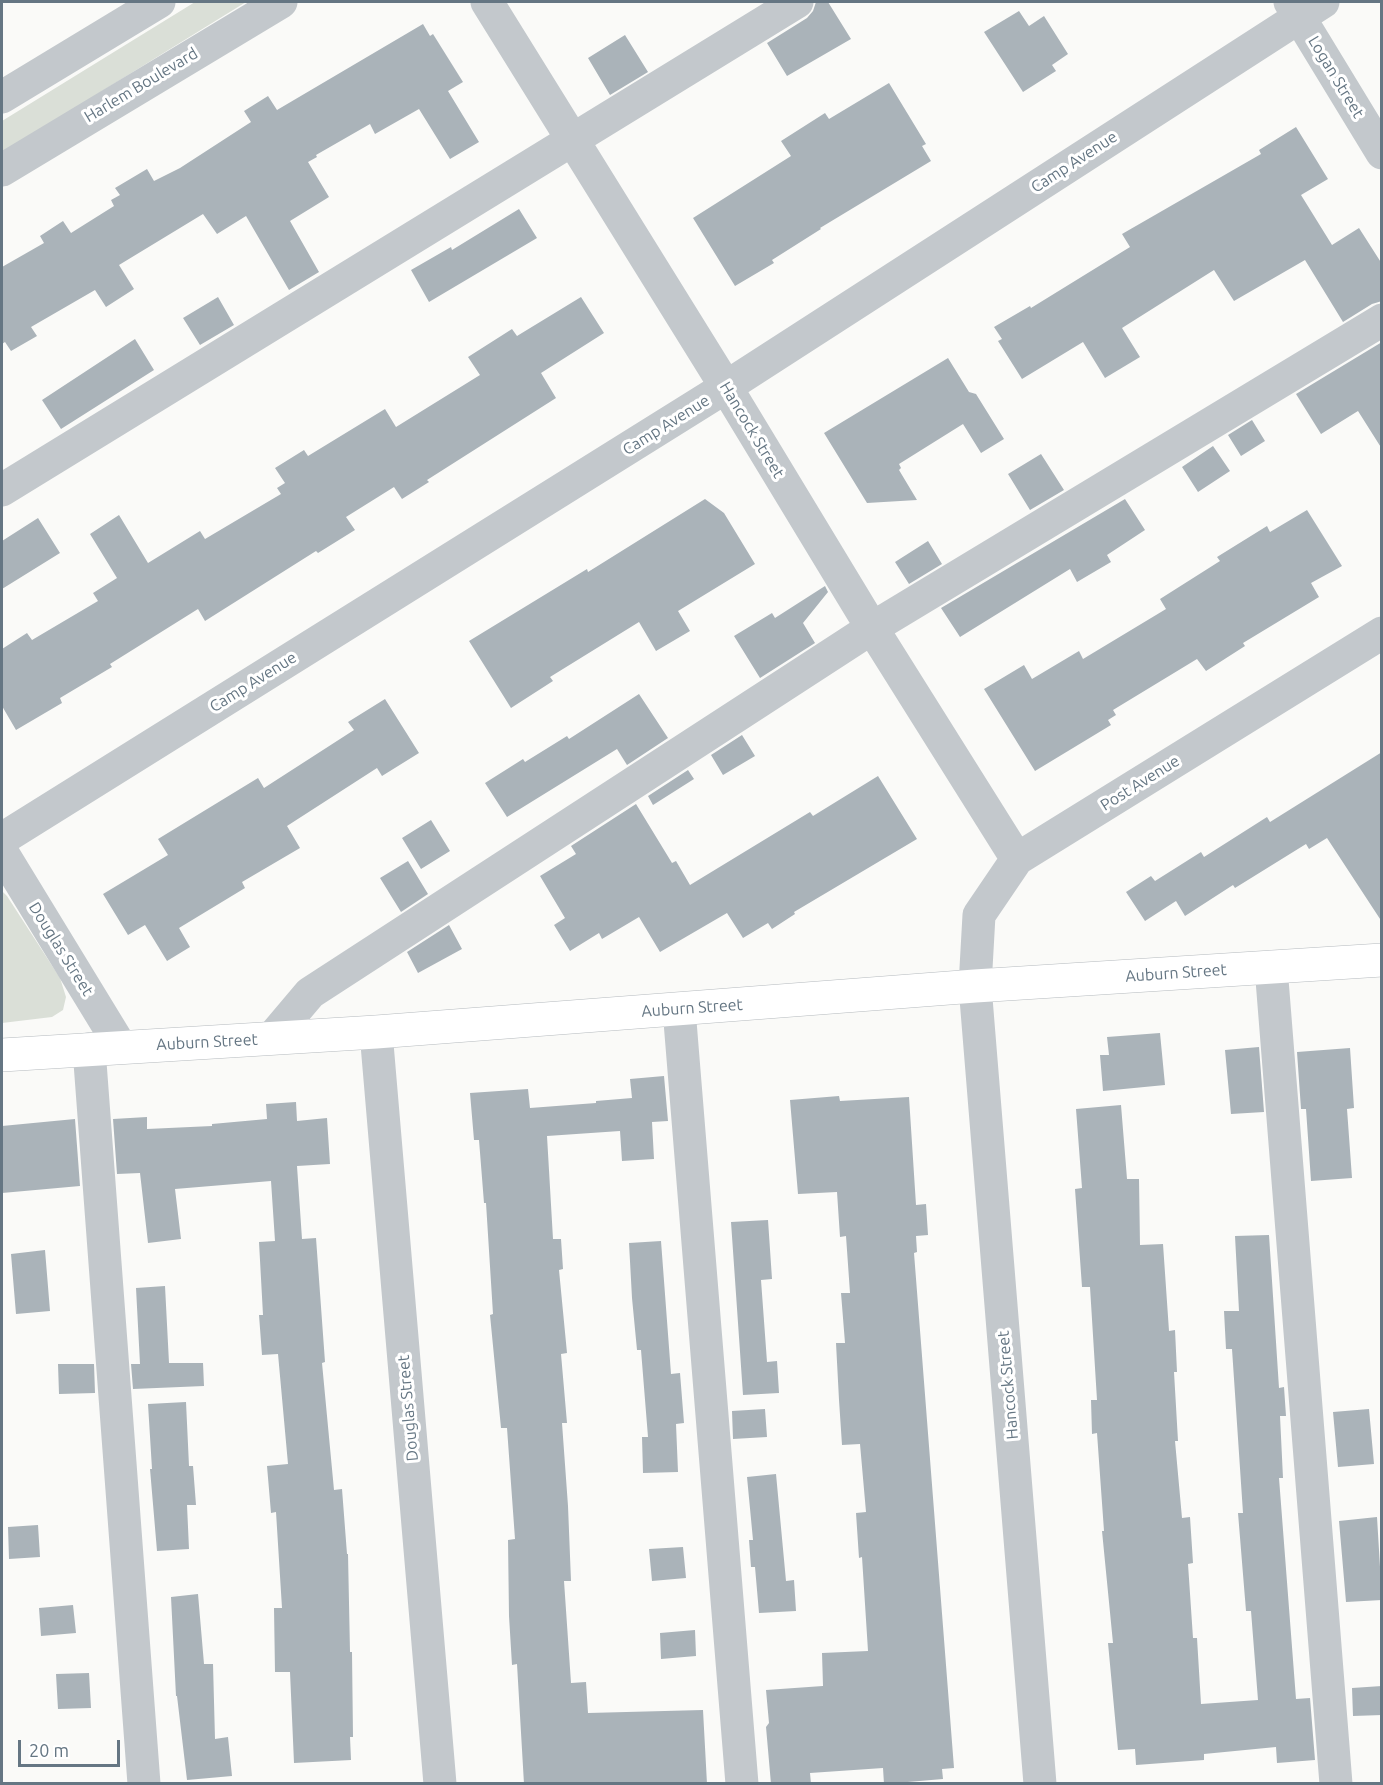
<!DOCTYPE html>
<style>
body{margin:0}
#map{position:relative;width:1383px;height:1785px;overflow:hidden;background:#fafaf8;font-family:Ubuntu,sans-serif}
canvas{display:block}
.frame{position:absolute;inset:0;border:3px solid #657683;pointer-events:none}
.scale{position:absolute;left:18px;top:1740px;width:102px;height:27px;box-sizing:border-box;border:3px solid #657683;border-top:0;padding-left:8px;font-size:18px;line-height:21px;white-space:nowrap;color:#657683;-webkit-text-stroke:4px #fff;paint-order:stroke}
</style>
<div id="map">
<canvas width="1383" height="1785"></canvas>
<div class="frame"></div>
<div class="scale">20 m</div>
</div>
<script>
const ctx = document.querySelector('canvas').getContext('2d');
ctx.lineJoin = 'round';
function fill(path, color) { ctx.fillStyle = color; ctx.fill(path, 'evenodd'); }
const shape = rows => new Path2D(rows.map(r => 'M' + r).join(''));
function stroke(path, color, width, dash) { ctx.strokeStyle = color; ctx.lineWidth = width; ctx.lineCap = dash ? 'butt' : 'round'; ctx.setLineDash(dash || []); ctx.stroke(path); }
function label(font, color, halo, rows, align = 'center') {
  ctx.font = font + ' Ubuntu,sans-serif'; ctx.lineWidth = 6; ctx.setLineDash([]); ctx.textBaseline = 'middle'; ctx.strokeStyle = halo; ctx.fillStyle = color; for (const [text, x, y, turn = 0] of rows) {
    ctx.save(); ctx.translate(x, y); ctx.rotate((+turn || 0) * Math.PI / 180); ctx.textAlign = isNaN(turn) ? turn : align; if (halo) ctx.strokeText(text, 0, 0); ctx.fillText(text, 0, 0); ctx.restore();
  }
}
const green = shape([
 [195,2,246,2,2,153,2,121],
 [2,891,7,896,60,978,66,997,63,1010,52,1017,2,1023]
]);
const building = shape([
 [816,2,828,2,851,39,787,76,767,43,807,18,813,11],
 [1019,11,1029,26,1044,16,1068,54,1052,65,1056,71,1023,92,984,32],
 [423,24,430,36,433,34,463,82,448,91,479,142,450,159,419,109,375,134,370,124,316,155,317,157,308,162,329,197,290,221,319,272,289,290,246,216,217,234,203,214,119,265,134,289,106,307,95,290,31,327,37,336,11,351,5,342,2,344,2,267,44,243,40,236,63,221,71,233,114,206,111,200,120,195,115,188,147,169,154,181,180,168,251,122,244,111,268,96,277,110],
 [625,35,648,72,610,95,588,58],
 [889,83,926,144,922,146,931,161,820,228,821,229,772,260,774,263,735,286,693,218,791,156,781,141,825,113,829,119],
 [1296,127,1328,179,1301,195,1332,245,1359,228,1382,264,1382,301,1372,304,1343,322,1305,260,1234,301,1214,270,1122,328,1140,357,1105,378,1083,342,1022,379,998,341,1002,339,994,327,1030,306,1031,308,1130,247,1122,234,1261,154,1259,150],
 [519,209,537,238,429,302,411,270,451,247,452,250],
 [218,297,234,325,200,345,183,318],
 [581,297,604,333,541,373,556,398,427,480,429,482,402,499,394,487,346,517,355,530,318,553,316,551,205,621,198,609,110,664,112,667,60,698,62,703,16,730,2,706,2,649,27,633,32,640,98,601,93,593,117,578,90,534,119,515,148,563,200,531,205,539,281,494,277,488,285,483,275,468,304,450,308,456,385,409,396,427,480,375,468,357,512,329,517,336],
 [135,339,154,370,61,429,42,400],
 [1382,342,1382,449,1358,411,1321,434,1296,394],
 [948,358,969,392,976,394,1004,439,981,453,963,424,899,464,901,468,899,470,917,500,867,503,824,433],
 [1252,420,1265,441,1241,456,1228,435],
 [1213,446,1230,471,1198,492,1182,467],
 [1041,454,1064,490,1030,510,1008,474],
 [705,499,724,513,755,564,678,611,690,631,656,651,639,622,550,677,553,681,511,708,469,641,587,569,588,572],
 [1125,499,1145,530,1107,555,1111,562,1077,582,1070,569,960,637,941,608],
 [1307,510,1342,566,1311,583,1319,597,1243,643,1245,646,1206,671,1197,659,1113,710,1116,715,1108,720,1111,725,1035,771,984,689,1024,665,1032,679,1079,651,1083,659,1166,609,1160,599,1220,561,1217,557,1267,526,1270,532],
 [38,518,60,553,2,589,2,541],
 [928,541,942,564,909,584,895,562],
 [825,586,828,592,803,623,815,643,760,678,734,636,772,613,775,618],
 [639,694,668,738,627,765,617,749,507,817,485,783,523,759,525,762,567,736,569,739],
 [385,699,419,753,382,776,377,768,287,826,300,848,242,882,245,888,179,928,190,947,167,961,145,925,128,935,103,894,168,855,158,839,258,778,264,788,354,730,348,722],
 [742,735,755,756,723,775,711,755],
 [1382,752,1382,922,1327,838,1309,849,1306,844,1235,888,1233,885,1185,916,1176,901,1145,921,1126,892,1151,876,1155,881,1201,852,1204,857,1267,817,1270,822],
 [688,770,694,779,653,805,648,796],
 [878,776,917,839,794,912,795,914,772,929,768,923,743,938,727,913,660,952,639,917,602,939,599,933,570,951,554,925,565,918,540,876,576,854,571,846,636,804,672,863,676,861,690,885,810,812,813,816],
 [431,820,450,851,421,869,402,838],
 [408,861,428,894,401,912,380,878],
 [449,925,462,949,418,973,407,952],
 [1160,1033,1165,1085,1103,1091,1100,1055,1109,1055,1107,1037],
 [1259,1047,1264,1112,1231,1114,1225,1050],
 [1350,1048,1354,1108,1347,1109,1352,1178,1311,1181,1306,1109,1301,1109,1297,1052],
 [664,1076,668,1121,652,1122,654,1159,622,1161,620,1131,547,1136,553,1239,561,1239,563,1269,559,1270,567,1353,561,1354,567,1423,562,1423,568,1506,571,1581,564,1581,571,1683,586,1682,588,1713,703,1710,707,1784,524,1784,517,1664,512,1665,509,1616,508,1540,515,1539,507,1428,501,1428,490,1315,493,1314,486,1203,484,1203,479,1140,474,1140,470,1093,528,1089,530,1108,596,1103,596,1101,632,1098,630,1079],
 [839,1096,840,1101,909,1097,916,1205,926,1204,928,1235,916,1236,917,1252,914,1253,954,1768,942,1769,943,1779,884,1784,883,1768,810,1773,811,1784,771,1784,766,1727,769,1723,766,1690,823,1686,822,1653,868,1651,862,1557,859,1558,856,1513,866,1512,860,1444,842,1445,839,1400,836,1343,845,1343,841,1293,850,1293,846,1236,840,1237,837,1192,798,1194,790,1100],
 [296,1102,297,1121,327,1118,330,1164,297,1166,302,1239,316,1238,325,1362,322,1363,334,1490,342,1489,347,1554,348,1554,350,1652,352,1652,353,1737,350,1737,351,1760,294,1763,290,1672,275,1672,274,1608,282,1608,276,1512,271,1513,267,1466,288,1464,278,1354,262,1355,259,1315,263,1315,259,1242,275,1241,271,1181,175,1189,181,1239,148,1243,140,1173,117,1174,113,1119,147,1117,147,1129,212,1126,212,1124,267,1119,266,1104],
 [1121,1105,1127,1179,1139,1179,1140,1245,1163,1244,1169,1331,1175,1330,1177,1372,1174,1372,1178,1441,1175,1441,1182,1518,1190,1517,1193,1563,1188,1564,1193,1638,1197,1638,1201,1704,1258,1700,1251,1611,1246,1611,1238,1513,1243,1513,1232,1349,1226,1349,1224,1311,1239,1311,1235,1236,1269,1235,1279,1388,1284,1387,1286,1416,1280,1416,1283,1478,1279,1478,1296,1699,1310,1698,1315,1760,1277,1763,1276,1747,1204,1754,1204,1760,1136,1765,1135,1749,1118,1750,1108,1643,1113,1643,1102,1531,1104,1531,1097,1433,1092,1434,1091,1400,1097,1400,1090,1287,1082,1287,1075,1189,1082,1188,1076,1109],
 [75,1119,80,1186,2,1193,2,1126],
 [768,1220,772,1279,761,1280,767,1362,777,1361,779,1393,743,1395,731,1222],
 [661,1241,671,1374,680,1373,684,1423,676,1424,678,1472,643,1473,642,1437,648,1437,641,1350,637,1350,632,1298,629,1243],
 [45,1250,50,1311,16,1314,11,1254],
 [165,1286,169,1363,203,1363,204,1386,133,1389,131,1364,140,1364,136,1288],
 [58,1364,94,1364,95,1393,59,1394],
 [186,1402,189,1466,193,1466,196,1505,187,1505,189,1549,157,1551,150,1469,152,1469,148,1404],
 [765,1409,767,1437,733,1439,732,1411],
 [1369,1409,1374,1464,1338,1467,1333,1412],
 [776,1474,786,1581,794,1580,796,1611,759,1613,755,1567,751,1567,749,1540,753,1540,747,1477],
 [1377,1517,1382,1600,1346,1602,1339,1521],
 [38,1525,40,1557,9,1559,8,1527],
 [683,1547,686,1578,652,1581,649,1549],
 [198,1594,204,1664,213,1664,215,1739,228,1737,232,1776,187,1780,177,1696,176,1696,171,1597],
 [73,1605,76,1633,41,1636,39,1608],
 [695,1630,696,1656,661,1659,660,1633],
 [89,1673,91,1708,58,1709,56,1674],
 [1382,1686,1382,1715,1353,1716,1352,1688]
]);
const minor = shape([
 [487,2,726,387,872,628,1017,859],
 [1290,2,1382,153],
 [2,97,159,2],
 [2,170,281,2],
 [2,490,797,2],
 [2,839,726,387,1323,2],
 [2,852,121,1047],
 [1271,967,1336,1784],
 [679,1009,742,1784],
 [376,1032,440,1784],
 [272,1038,310,993,872,628,1382,320],
 [89,1049,144,1784],
 [1040,1784,975,986,979,915,1017,859,1382,633]
]);
const major = shape([
 [2,1055,376,1032,975,986,1382,960]
]);
const streetNames = [
 ["Logan Street",1336,77,59],
 ["Harlem Boulevard",141,85,-31],
 ["Camp Avenue",1074,162,-33],
 ["Camp Avenue",666,425,-32],
 ["Hancock Street",752,430,59],
 ["Camp Avenue",253,682,-32],
 ["Post Avenue",1140,783,-32],
 ["Douglas Street",61,949,58],
 ["Auburn Street",1176,973,-4],
 ["Auburn Street",692,1008,-4],
 ["Auburn Street",207,1042,-3],
 ["Hancock Street",1008,1385,-95],
 ["Douglas Street",408,1408,-95]
];
fill(green, '#dadfd7');
fill(building, '#aab3b9');
stroke(major, '#b5babe', 34);
stroke(minor, '#c3c8cc', 33);
stroke(major, '#fff', 33);
label('16px', '#657683', '#fff', streetNames);
</script>
